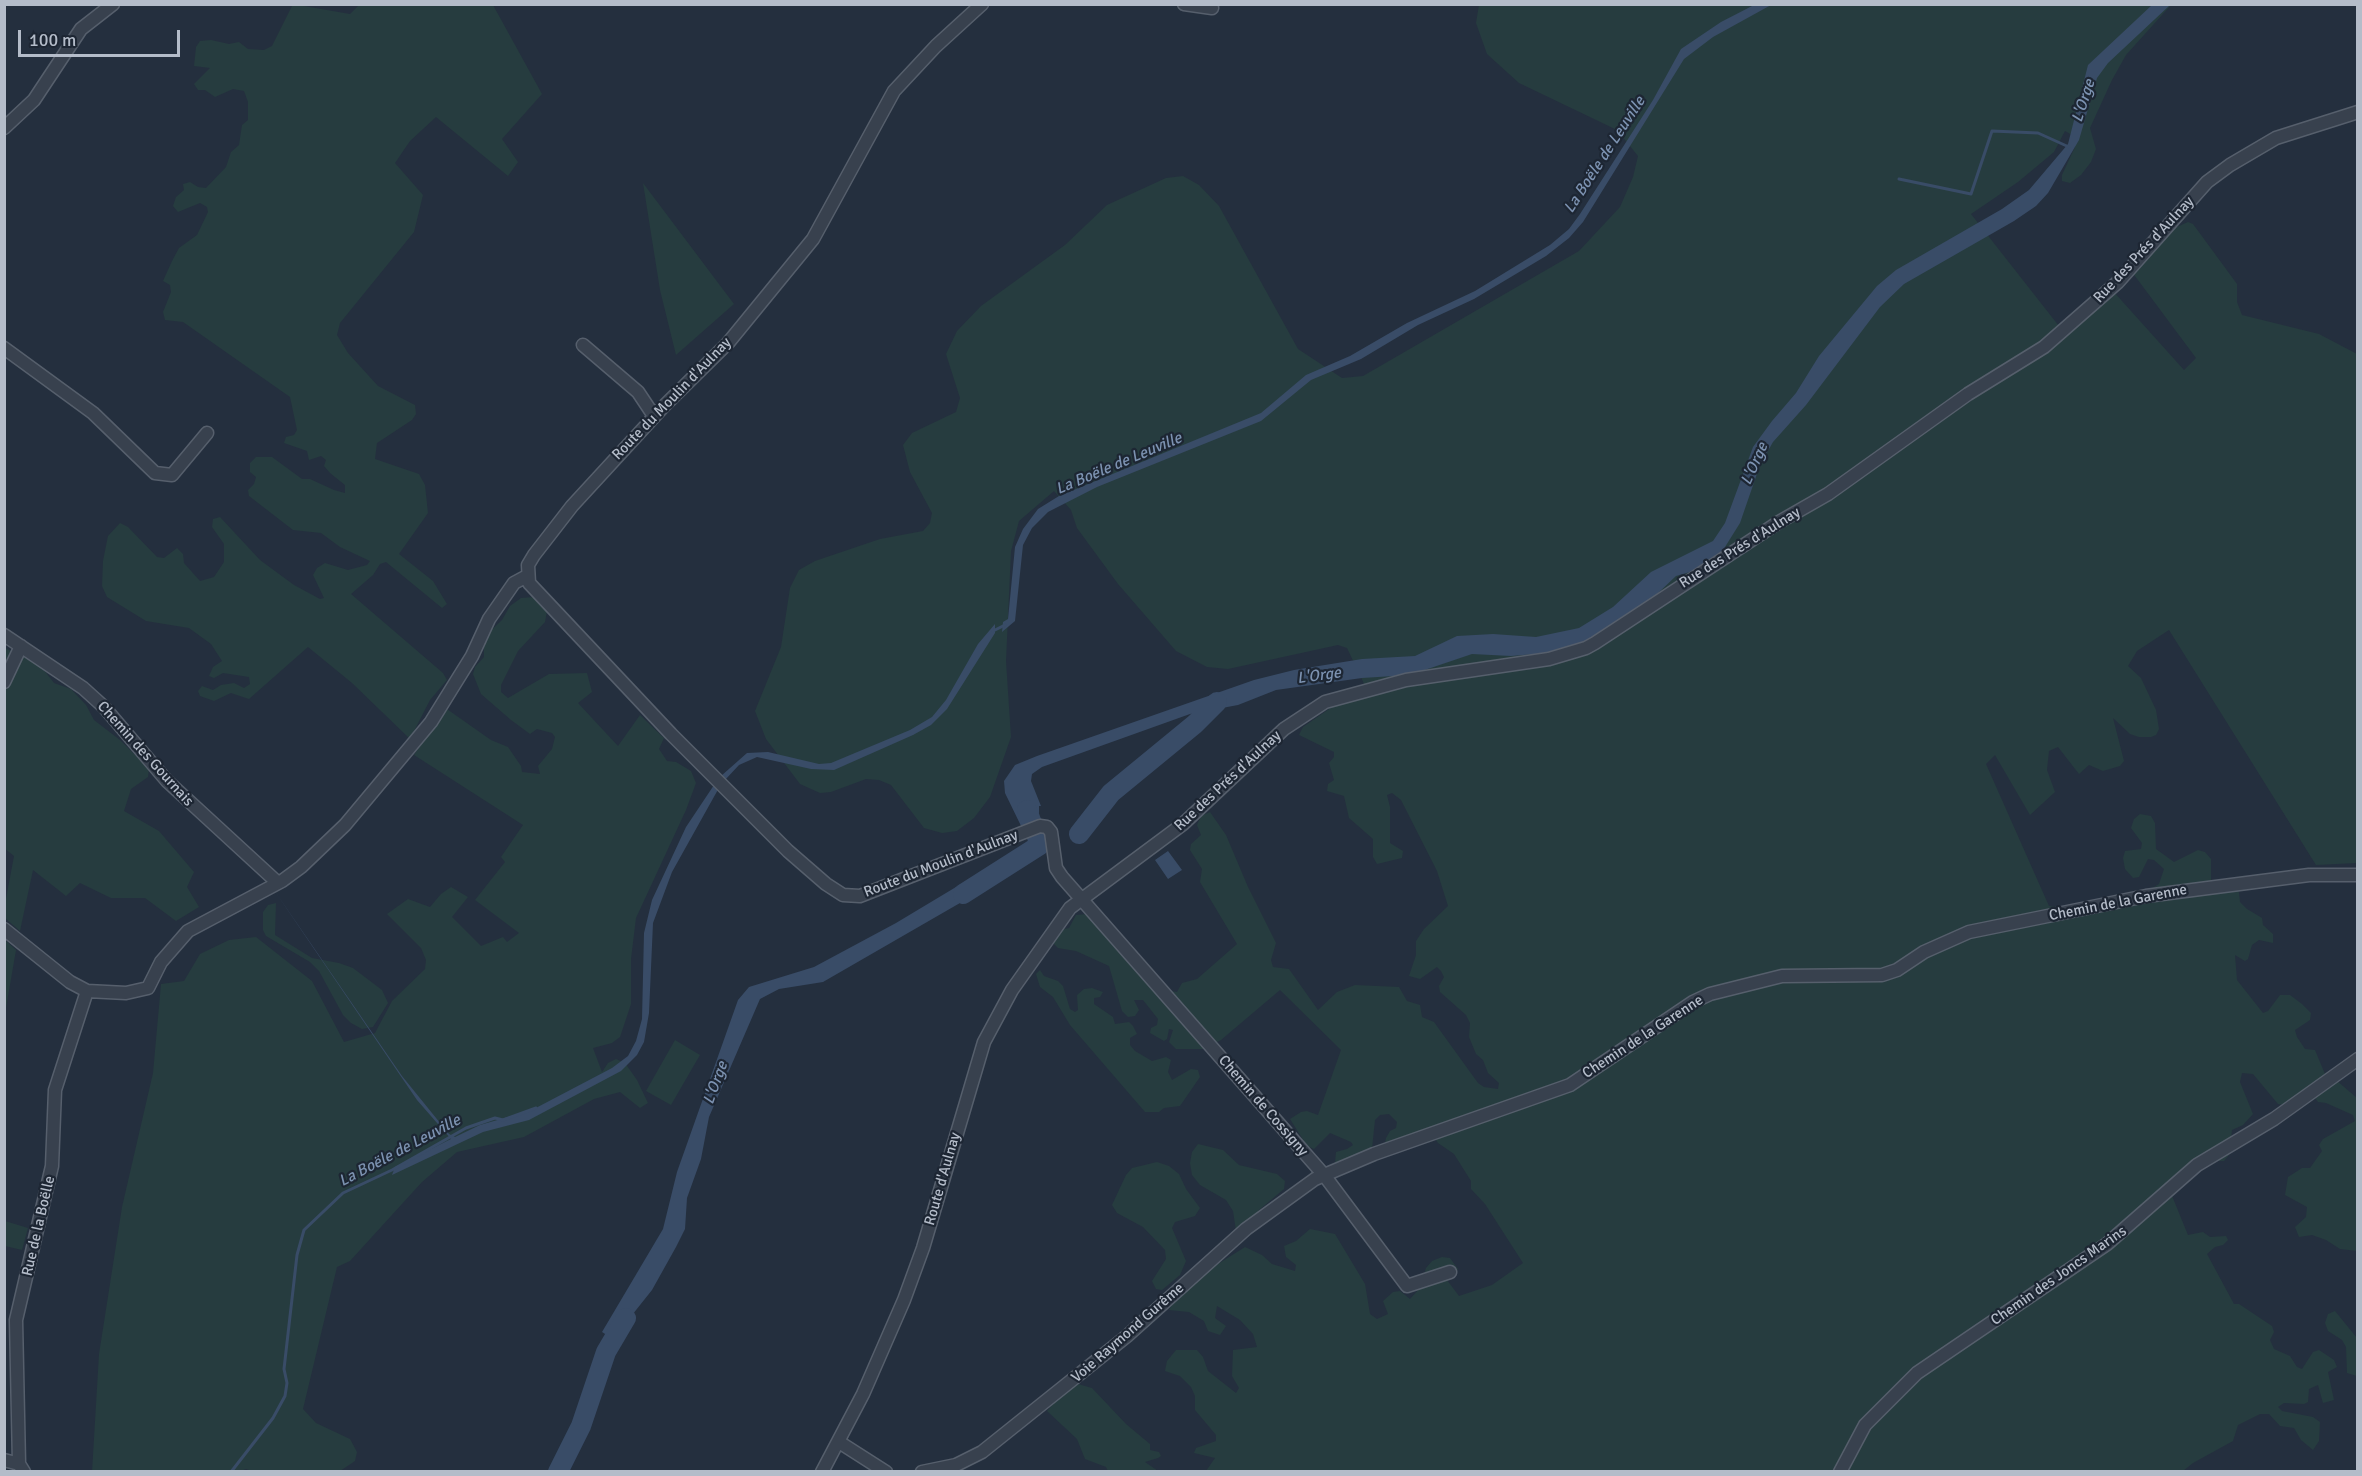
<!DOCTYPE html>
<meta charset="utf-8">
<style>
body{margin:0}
#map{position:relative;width:2362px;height:1476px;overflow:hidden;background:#242f3e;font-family:Signika,sans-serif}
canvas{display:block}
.frame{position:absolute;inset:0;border:6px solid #b4bcc9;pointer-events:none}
.scale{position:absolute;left:18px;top:30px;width:162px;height:27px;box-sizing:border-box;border:3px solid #b4bcc9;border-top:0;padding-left:8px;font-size:18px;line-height:21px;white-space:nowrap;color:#b4bcc9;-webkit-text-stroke:4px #1d2633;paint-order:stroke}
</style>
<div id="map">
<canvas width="2362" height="1476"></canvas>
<div class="frame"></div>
<div class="scale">100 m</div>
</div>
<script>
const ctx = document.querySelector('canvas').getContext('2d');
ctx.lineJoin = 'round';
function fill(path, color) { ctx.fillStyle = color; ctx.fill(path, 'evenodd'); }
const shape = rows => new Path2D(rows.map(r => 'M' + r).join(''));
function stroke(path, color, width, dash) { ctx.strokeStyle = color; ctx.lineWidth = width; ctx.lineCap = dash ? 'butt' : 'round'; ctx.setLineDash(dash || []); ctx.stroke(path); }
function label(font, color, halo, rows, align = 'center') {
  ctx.font = font + ' Signika,sans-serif'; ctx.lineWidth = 4.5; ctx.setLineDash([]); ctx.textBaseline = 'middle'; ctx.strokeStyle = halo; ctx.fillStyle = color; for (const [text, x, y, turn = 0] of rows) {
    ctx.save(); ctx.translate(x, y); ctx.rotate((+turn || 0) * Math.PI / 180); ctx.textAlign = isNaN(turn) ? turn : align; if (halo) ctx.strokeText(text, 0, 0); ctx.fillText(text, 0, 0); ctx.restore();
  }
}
const green = shape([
 [298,5,350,14,359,5,493,5,542,94,502,139,518,162,508,176,436,117,410,141,395,163,423,195,414,232,340,323,337,335,348,353,378,386,415,405,416,414,412,420,377,443,375,459,419,474,425,485,428,513,399,554,433,581,447,604,442,608,386,562,380,564,373,575,351,594,443,673,447,680,430,700,410,739,352,683,308,647,249,699,231,693,214,701,200,696,198,691,202,686,213,690,221,685,234,683,244,688,250,684,249,677,223,673,214,678,209,676,213,667,222,661,211,644,189,628,146,621,107,597,102,586,103,561,108,536,120,523,128,527,157,557,164,558,177,548,183,554,184,563,200,581,214,577,224,562,224,544,212,527,213,519,220,517,260,560,294,585,320,599,324,598,313,575,317,568,325,563,348,570,367,565,370,561,340,547,321,533,293,530,249,496,248,490,254,484,256,477,250,472,250,463,256,457,272,457,302,479,310,479,334,490,345,493,345,485,330,473,324,466,326,460,321,456,309,460,307,451,284,443,286,437,294,435,297,430,290,397,183,322,165,320,163,312,171,292,170,285,163,281,172,261,179,248,197,235,208,212,207,207,200,203,178,212,173,206,176,197,184,190,183,184,190,182,198,187,206,188,226,167,231,152,239,145,242,125,248,120,248,102,244,91,233,89,215,97,205,90,198,90,194,84,210,68,194,66,196,47,200,41,211,40,229,44,239,42,248,49,264,50,272,46,292,6],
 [1479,5,2171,5,2126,55,2112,80,2090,128,2096,149,2091,162,2081,175,2070,183,2062,181,2062,175,2075,147,2072,135,2065,131,2054,152,2018,182,1971,214,2066,335,2113,291,2184,370,2196,358,2132,272,2168,231,2188,222,2193,224,2237,284,2237,302,2242,315,2319,334,2357,354,2357,863,2316,865,2169,630,2137,651,2128,666,2141,678,2156,710,2159,729,2156,735,2151,737,2139,737,2130,734,2113,718,2124,761,2120,766,2103,771,2089,765,2079,774,2058,747,2049,751,2047,770,2055,792,2030,815,1995,755,1986,764,2049,906,2088,911,2144,893,2159,884,2164,869,2154,860,2148,859,2139,877,2133,878,2125,869,2123,858,2125,851,2141,849,2142,843,2131,828,2134,819,2140,814,2151,816,2155,823,2156,849,2174,862,2198,850,2205,852,2211,859,2211,885,2238,884,2240,902,2247,909,2262,918,2263,925,2273,934,2273,943,2259,940,2252,945,2248,959,2245,961,2235,955,2237,980,2263,1013,2268,1011,2280,995,2290,995,2302,1004,2311,1013,2310,1020,2295,1030,2297,1037,2305,1049,2315,1050,2325,1074,2307,1091,2284,1105,2278,1104,2253,1074,2242,1073,2240,1082,2253,1114,2243,1125,2232,1130,2229,1155,2224,1161,2218,1161,2212,1155,2190,1163,2184,1174,2168,1186,2188,1235,2203,1232,2210,1237,2226,1236,2228,1240,2223,1245,2215,1247,2207,1254,2234,1304,2239,1304,2272,1326,2274,1332,2270,1340,2274,1349,2290,1356,2297,1367,2302,1369,2313,1352,2319,1350,2334,1360,2337,1367,2328,1372,2334,1400,2323,1403,2318,1385,2309,1389,2308,1402,2304,1404,2284,1403,2278,1407,2282,1411,2313,1417,2320,1422,2319,1441,2313,1450,2301,1440,2294,1428,2280,1426,2269,1414,2260,1414,2238,1425,2233,1441,2193,1463,2183,1471,1206,1471,1215,1458,1194,1453,1196,1448,1216,1441,1216,1435,1195,1410,1195,1396,1191,1387,1180,1376,1165,1371,1167,1361,1176,1350,1197,1350,1203,1357,1208,1371,1236,1393,1239,1388,1232,1376,1233,1350,1257,1347,1253,1334,1240,1320,1217,1306,1215,1318,1226,1326,1220,1335,1208,1331,1204,1321,1189,1312,1169,1310,1183,1286,1245,1247,1262,1255,1272,1264,1295,1271,1296,1265,1286,1257,1284,1246,1296,1241,1310,1229,1335,1234,1365,1284,1370,1314,1377,1319,1388,1314,1383,1301,1393,1292,1400,1291,1410,1299,1419,1289,1426,1268,1432,1261,1442,1257,1450,1258,1458,1269,1447,1280,1459,1296,1492,1285,1523,1263,1485,1204,1471,1189,1471,1181,1454,1154,1438,1143,1431,1133,1384,1146,1386,1138,1390,1131,1396,1128,1397,1122,1389,1114,1380,1115,1375,1120,1372,1149,1343,1163,1335,1163,1336,1152,1347,1149,1353,1145,1351,1142,1330,1133,1314,1149,1307,1146,1290,1119,1301,1112,1307,1111,1318,1115,1341,1050,1280,990,1221,1040,1203,1049,1176,1049,1169,1042,1173,1030,1169,1029,1167,1039,1164,1041,1150,1033,1151,1028,1157,1025,1158,1019,1143,1000,1134,1000,1139,1010,1135,1016,1128,1017,1122,1011,1109,966,1076,951,1058,948,1054,944,1053,936,1056,931,1069,928,1076,915,1088,914,1171,991,1177,992,1182,983,1197,979,1237,944,1200,882,1202,869,1190,850,1191,844,1201,835,1197,825,1201,816,1210,812,1226,835,1248,887,1276,943,1271,960,1273,967,1289,969,1318,1010,1337,992,1355,985,1399,987,1407,1001,1420,1005,1422,1017,1434,1022,1478,1083,1484,1087,1498,1089,1499,1083,1488,1073,1483,1060,1476,1054,1469,1037,1470,1023,1466,1015,1440,992,1439,986,1444,977,1441,971,1437,967,1420,979,1409,976,1416,955,1416,941,1424,929,1448,906,1437,871,1401,800,1392,793,1387,795,1390,807,1390,843,1403,851,1402,858,1377,864,1373,857,1373,839,1349,818,1344,796,1327,791,1328,784,1334,780,1329,763,1334,757,1334,752,1299,735,1303,727,1332,707,1368,692,1347,648,1338,645,1228,669,1207,667,1176,651,1118,584,1077,528,1071,510,1054,491,1019,521,1011,551,1006,661,1011,737,990,797,974,818,957,831,942,833,924,828,891,785,879,780,866,779,831,792,820,793,800,784,766,739,755,711,781,647,790,588,799,570,815,561,880,539,923,531,930,523,932,513,910,472,903,445,912,433,956,412,960,398,946,354,957,331,981,306,1065,245,1107,205,1166,178,1183,176,1199,185,1219,206,1298,349,1342,378,1363,376,1579,251,1620,207,1633,177,1638,156,1617,130,1519,83,1487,54,1476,23],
 [643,183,734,304,676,355,660,290],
 [534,597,547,611,545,622,518,651,501,685,501,692,508,698,549,674,587,673,592,692,578,703,618,746,640,715,664,738,659,749,667,761,676,762,691,771,696,783,686,810,636,918,631,959,631,1004,620,1037,612,1043,593,1048,602,1072,608,1063,616,1059,625,1063,637,1080,648,1103,640,1108,620,1092,594,1099,524,1137,457,1152,422,1182,350,1261,337,1267,303,1409,316,1423,350,1439,357,1452,355,1461,340,1471,255,1472,246,1469,238,1472,92,1472,99,1354,122,1207,153,1073,161,984,184,981,200,954,229,940,256,937,312,981,344,1042,375,1033,392,1001,425,969,426,960,421,948,387,914,408,899,430,907,441,894,451,887,468,897,452,917,481,946,503,937,507,942,519,933,475,900,505,862,501,857,523,825,414,755,444,707,491,740,508,747,521,766,522,772,540,774,538,766,552,749,555,737,552,733,537,729,530,734,511,720,481,694,473,674,475,667,484,657,484,637,502,620,510,606,521,598],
 [5,648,40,665,54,683,71,689,86,705,94,720,120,740,149,769,148,777,131,789,124,811,159,831,194,872,187,887,199,907,176,921,145,898,111,898,80,883,66,896,33,870,20,931,5,918,5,904,14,856,4,848],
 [276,903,275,935,312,958,339,963,353,968,382,990,388,1003,373,1027,362,1029,351,1023,343,1015,319,971,310,962,266,936,263,930,263,912,268,905],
 [5,940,16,950,5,1014],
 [1040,970,1044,976,1058,981,1063,986,1070,1009,1075,1012,1078,1010,1077,995,1084,989,1092,988,1103,992,1100,997,1094,998,1094,1004,1113,1017,1115,1024,1129,1022,1133,1026,1137,1034,1130,1038,1130,1045,1135,1051,1152,1061,1166,1057,1171,1060,1168,1072,1172,1080,1191,1069,1198,1070,1200,1077,1180,1106,1164,1108,1159,1112,1145,1112,1070,1025,1053,997,1040,987,1036,974],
 [675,1040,700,1055,671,1105,646,1091],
 [2336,1080,2357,1098,2357,1251,2340,1249,2326,1240,2312,1235,2299,1237,2295,1227,2306,1217,2307,1207,2285,1195,2288,1177,2302,1168,2310,1168,2322,1151,2319,1145,2323,1139,2355,1121,2353,1115,2326,1103,2318,1102,2315,1098,2321,1090],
 [1198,1144,1223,1150,1239,1165,1277,1174,1285,1181,1284,1189,1259,1210,1258,1223,1236,1231,1233,1211,1226,1200,1200,1185,1192,1175,1190,1163,1192,1152],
 [1157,1162,1169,1166,1179,1174,1186,1189,1200,1208,1195,1216,1175,1222,1172,1228,1186,1261,1180,1275,1162,1290,1156,1289,1152,1281,1166,1259,1165,1250,1143,1227,1117,1213,1112,1205,1126,1175,1132,1168],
 [5,1221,28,1228,22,1250,5,1246],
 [2335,1311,2357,1338,2357,1376,2347,1373,2346,1347,2342,1340,2328,1331,2325,1323,2328,1314],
 [1078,1384,1092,1388,1126,1424,1150,1444,1150,1450,1159,1452,1161,1456,1158,1458,1145,1462,1158,1471,1108,1471,1106,1467,1085,1459,1077,1439,1047,1411,1069,1386]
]);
const water = shape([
 [1754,5,1771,5,1713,37,1684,59,1583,222,1569,238,1546,256,1474,299,1418,325,1361,359,1311,380,1261,421,1097,487,1048,512,1032,528,1023,545,1015,621,1002,632,1003,622,1008,619,1015,547,1023,529,1038,509,1059,496,1261,413,1306,375,1350,356,1407,323,1475,291,1550,245,1569,229,1580,214,1653,100,1681,49,1721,22],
 [2152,5,2170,5,2108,63,2097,78,2079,140,2048,193,2036,206,2014,221,1904,284,1880,307,1806,405,1773,442,1760,465,1740,523,1720,555,1697,570,1676,576,1657,594,1586,643,1559,652,1511,656,1472,654,1410,675,1362,678,1276,690,1238,705,1190,714,1042,767,1032,774,1031,781,1041,806,1039,806,1039,824,1023,830,1005,793,1004,781,1015,765,1037,756,1254,680,1294,670,1362,659,1415,656,1457,636,1493,634,1536,637,1579,628,1613,607,1651,572,1713,541,1725,523,1753,447,1772,421,1796,393,1819,356,1877,286,1896,270,2002,209,2029,190,2068,144,2088,65],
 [995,624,995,633,947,709,931,725,913,735,834,770,811,769,757,757,739,765,725,780,721,776,747,753,768,752,819,764,831,763,910,730,932,717,946,700,978,644],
 [716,782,720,786,672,872,653,923,649,1013,644,1042,637,1055,621,1071,529,1120,483,1132,392,1175,395,1167,451,1139,417,1100,274,890,402,1076,449,1134,455,1137,480,1125,532,1110,612,1068,628,1056,636,1041,642,1019,644,933,652,900,686,827],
 [1168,851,1182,870,1168,879,1155,860],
 [981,872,986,888,823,982,779,989,760,999,709,1117,701,1159,687,1198,685,1229,676,1247,652,1290,613,1339,602,1332,663,1229,677,1172,738,1000,749,987,814,967,896,923]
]);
const stream = shape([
 [1899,179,1971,194,1992,131,2038,133,2069,147],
 [993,631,1005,625],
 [231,1472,273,1418,285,1396,287,1383,284,1369,297,1255,304,1230,343,1193,392,1170,466,1128,495,1118,503,1120,536,1108]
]);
const river = shape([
 [1079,834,1111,793,1195,724,1217,702],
 [963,894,1040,845,1027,810],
 [558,1472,581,1426,606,1352,626,1318]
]);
const street = shape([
 [982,4,936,46,894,91,813,239,728,343,664,406,572,506,534,555,528,565,529,583,671,734,788,851,826,884,843,895,860,896,1040,826,1047,827,1051,832,1056,868,1062,877,1324,1175,1407,1286,1450,1272],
 [1184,4,1212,8],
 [4,128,34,100,81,29,113,4],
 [583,345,638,392,654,416],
 [4,348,93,413,155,473,172,475,207,433],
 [4,635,83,688,104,707,167,781,278,883],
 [4,682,21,646],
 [4,929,70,982,87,991,126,993,148,988,161,962,188,931,282,881,301,867,345,825,431,722,472,656,489,619,514,583,527,576],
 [839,1442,886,1472],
 [4,1460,19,1464,24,1472],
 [19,1464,16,1320,52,1166,55,1090,87,991],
 [822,1472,863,1394,904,1300,923,1248,984,1042,1012,990,1070,908,1183,824,1284,729,1325,702,1406,680,1549,659,1586,648,1595,643,1779,522,1828,494,1968,394,2044,347,2118,282,2207,182,2230,165,2276,138,2358,112],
 [922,1472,956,1465,982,1452,1127,1336,1246,1229,1315,1179,1374,1154,1570,1085,1693,1002,1710,994,1782,976,1882,975,1897,970,1924,952,1969,932,2146,896,2309,875,2358,875],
 [1840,1472,1865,1425,1917,1373,2107,1244,2197,1165,2274,1119,2358,1059]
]);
const streetNames = [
 ["Rue des Prés d'Aulnay",2144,250,-47],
 ["Route du Moulin d'Aulnay",672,399,-46],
 ["Rue des Prés d'Aulnay",1740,548,-32],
 ["Chemin des Gournais",145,754,48],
 ["Rue des Prés d'Aulnay",1228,781,-43],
 ["Route du Moulin d'Aulnay",941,864,-21],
 ["Chemin de la Garenne",2118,903,-11],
 ["Chemin de la Garenne",1643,1037,-33],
 ["Chemin de Cossigny",1263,1106,49],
 ["Route d'Aulnay",943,1179,-74],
 ["Rue de la Boëlle",39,1226,-77],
 ["Chemin des Joncs Marins",2059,1276,-35],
 ["Voie Raymond Gurême",1128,1333,-41]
];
const waterNames = [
 ["L'Orge",2084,101,-72],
 ["La Boële de Leuville",1605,155,-57],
 ["La Boële de Leuville",1119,464,-23],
 ["L'Orge",1755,464,-66],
 ["L'Orge",1319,676,-8],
 ["L'Orge",716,1083,-70],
 ["La Boële de Leuville",400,1151,-28]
];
fill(green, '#263c3f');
fill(water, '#394c67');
stroke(stream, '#394c67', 3);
stroke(river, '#394c67', 20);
stroke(street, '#565f6c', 15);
stroke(street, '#38414e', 12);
label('15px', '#b4bcc9', '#1d2633', streetNames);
label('italic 16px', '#7c92b1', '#1d2633', waterNames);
</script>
